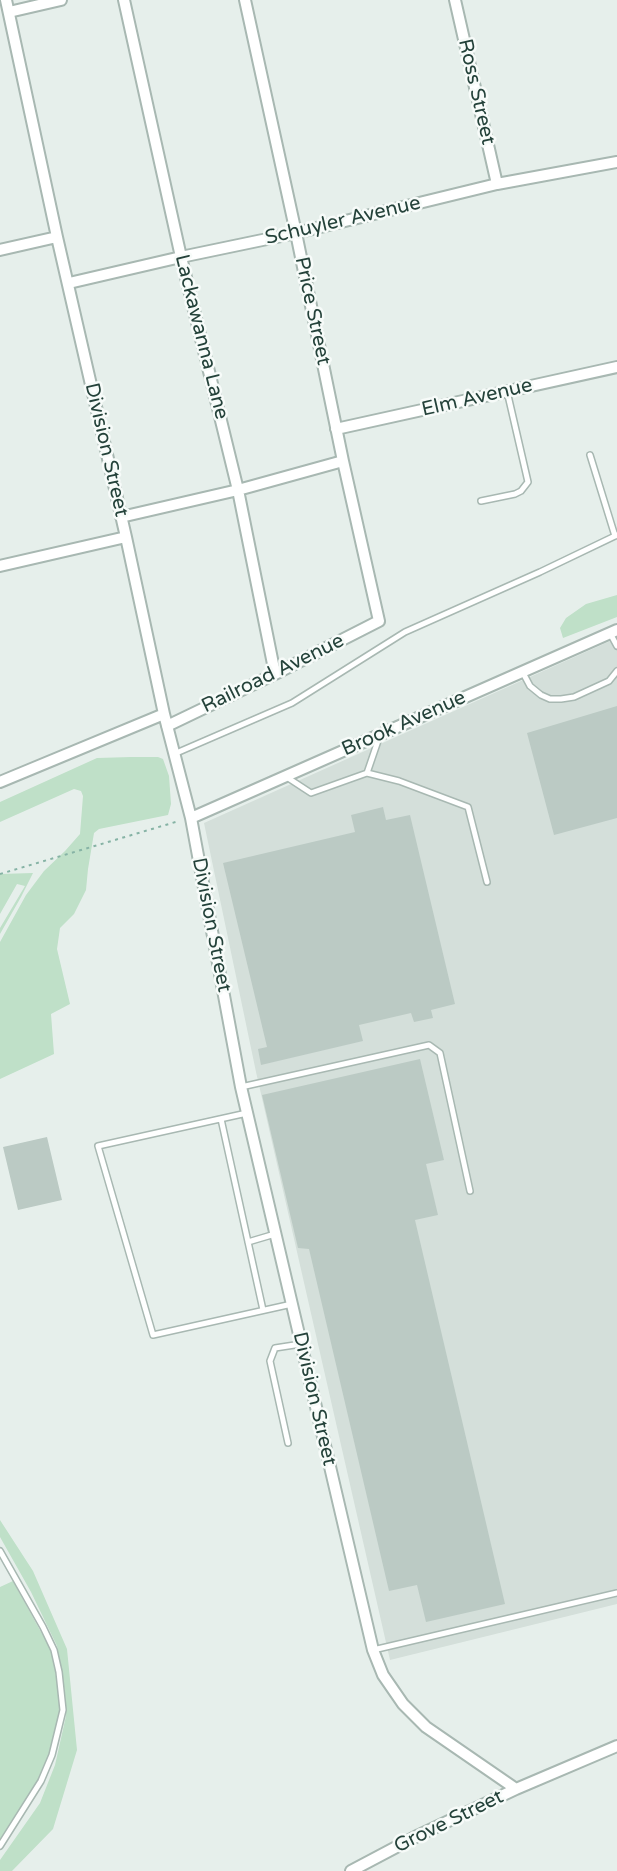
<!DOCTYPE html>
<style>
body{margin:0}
canvas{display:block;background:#e6efeb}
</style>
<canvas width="617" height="1871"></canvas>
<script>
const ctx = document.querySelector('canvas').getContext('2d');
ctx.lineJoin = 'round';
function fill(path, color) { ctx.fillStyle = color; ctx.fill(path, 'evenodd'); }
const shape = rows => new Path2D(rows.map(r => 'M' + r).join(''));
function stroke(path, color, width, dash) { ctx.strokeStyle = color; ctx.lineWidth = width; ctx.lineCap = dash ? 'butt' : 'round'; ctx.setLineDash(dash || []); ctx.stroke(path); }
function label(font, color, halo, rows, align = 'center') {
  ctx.font = font + ' "Varela Round",sans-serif'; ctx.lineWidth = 5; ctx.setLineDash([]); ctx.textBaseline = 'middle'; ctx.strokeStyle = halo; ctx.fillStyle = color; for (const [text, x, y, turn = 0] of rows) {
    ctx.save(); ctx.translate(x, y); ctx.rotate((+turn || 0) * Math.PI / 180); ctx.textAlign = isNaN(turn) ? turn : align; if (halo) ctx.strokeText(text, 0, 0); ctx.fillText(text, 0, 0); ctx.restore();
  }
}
const built = shape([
 [617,638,617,1604,390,1660,256,1072,204,823]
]);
const green = shape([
 [617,595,617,617,563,638,560,628,566,618,586,604],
 [131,757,158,757,163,759,169,776,171,804,168,815,99,829,94,833,88,869,86,890,74,914,60,928,57,949,70,1004,51,1014,54,1054,0,1079,0,942,26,895,44,871,65,851,80,834,83,796,81,791,74,789,0,822,0,802,97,758],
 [33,873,21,897,0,934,0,928,25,886,17,884,0,914,0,874],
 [0,1520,33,1571,67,1649,77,1750,53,1829,12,1871,0,1871,0,1860,40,1803,55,1765,66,1716,65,1693,57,1646,31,1592,0,1537],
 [13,1581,53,1654,60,1708,48,1760,36,1789,0,1840,0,1587]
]);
const building = shape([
 [617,706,617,818,554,835,527,733],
 [383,807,386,820,410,815,455,1004,431,1010,433,1018,414,1022,411,1013,359,1025,363,1041,261,1065,258,1049,267,1047,223,863,355,832,351,815],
 [420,1059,444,1160,426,1164,438,1215,415,1220,505,1604,426,1622,417,1585,389,1591,309,1249,298,1248,262,1095],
 [47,1137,62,1200,18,1210,3,1147]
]);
const path = shape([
 [0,874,179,821]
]);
const service = shape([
 [590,455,615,536],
 [481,501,515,494,521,491,528,482,507,391],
 [610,633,617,646],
 [522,671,530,686,541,695,550,699,561,699,574,697,609,681,617,671],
 [380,735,367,773,399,781,468,807,487,882],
 [174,754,292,703,405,632,540,572,617,535],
 [285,776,311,793,367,773],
 [241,1087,429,1045,440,1053,470,1191],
 [247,1113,98,1146,153,1335,292,1304],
 [221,1119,263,1310],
 [248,1242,275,1234],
 [288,1443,270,1361,275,1348,301,1344],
 [0,1551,43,1627,54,1650,59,1672,63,1710,52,1755,41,1781,0,1846],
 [373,1650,617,1593]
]);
const minor = shape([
 [6,0,57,237,126,537,164,714,191,818,241,1087,373,1650,383,1675,403,1704,426,1727,516,1789],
 [124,0,181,257,238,490,275,674],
 [455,0,497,184],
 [9,12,61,0],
 [0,250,57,237],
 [69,283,181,257,296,233,497,184,617,162],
 [336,429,617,367],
 [121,517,238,490,343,461],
 [0,566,126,537],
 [167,726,275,674,379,621,343,461,296,233,245,0],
 [0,782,164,714],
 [191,818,617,630],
 [351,1871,419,1835,516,1789,617,1746]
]);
const streetNames = [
 ["Ross Street",476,92,77],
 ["Schuyler Avenue",343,221,-13],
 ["Price Street",312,311,78],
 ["Lackawanna Lane",201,337,76],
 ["Elm Avenue",477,398,-13],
 ["Division Street",106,450,77],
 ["Railroad Avenue",273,674,-26],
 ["Brook Avenue",404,724,-24],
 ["Division Street",211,925,79],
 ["Division Street",314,1399,77],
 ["Grove Street",449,1822,-26]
];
fill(built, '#d4dfda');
fill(green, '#bfe0c8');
fill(building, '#bbcac4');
stroke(service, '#a8b8b2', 8);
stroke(minor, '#a8b8b2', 14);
stroke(path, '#86b3a5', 2, [3, 4.5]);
stroke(service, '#fff', 5);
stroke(minor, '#fff', 10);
label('20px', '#24423a', '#f7fbf9', streetNames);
</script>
